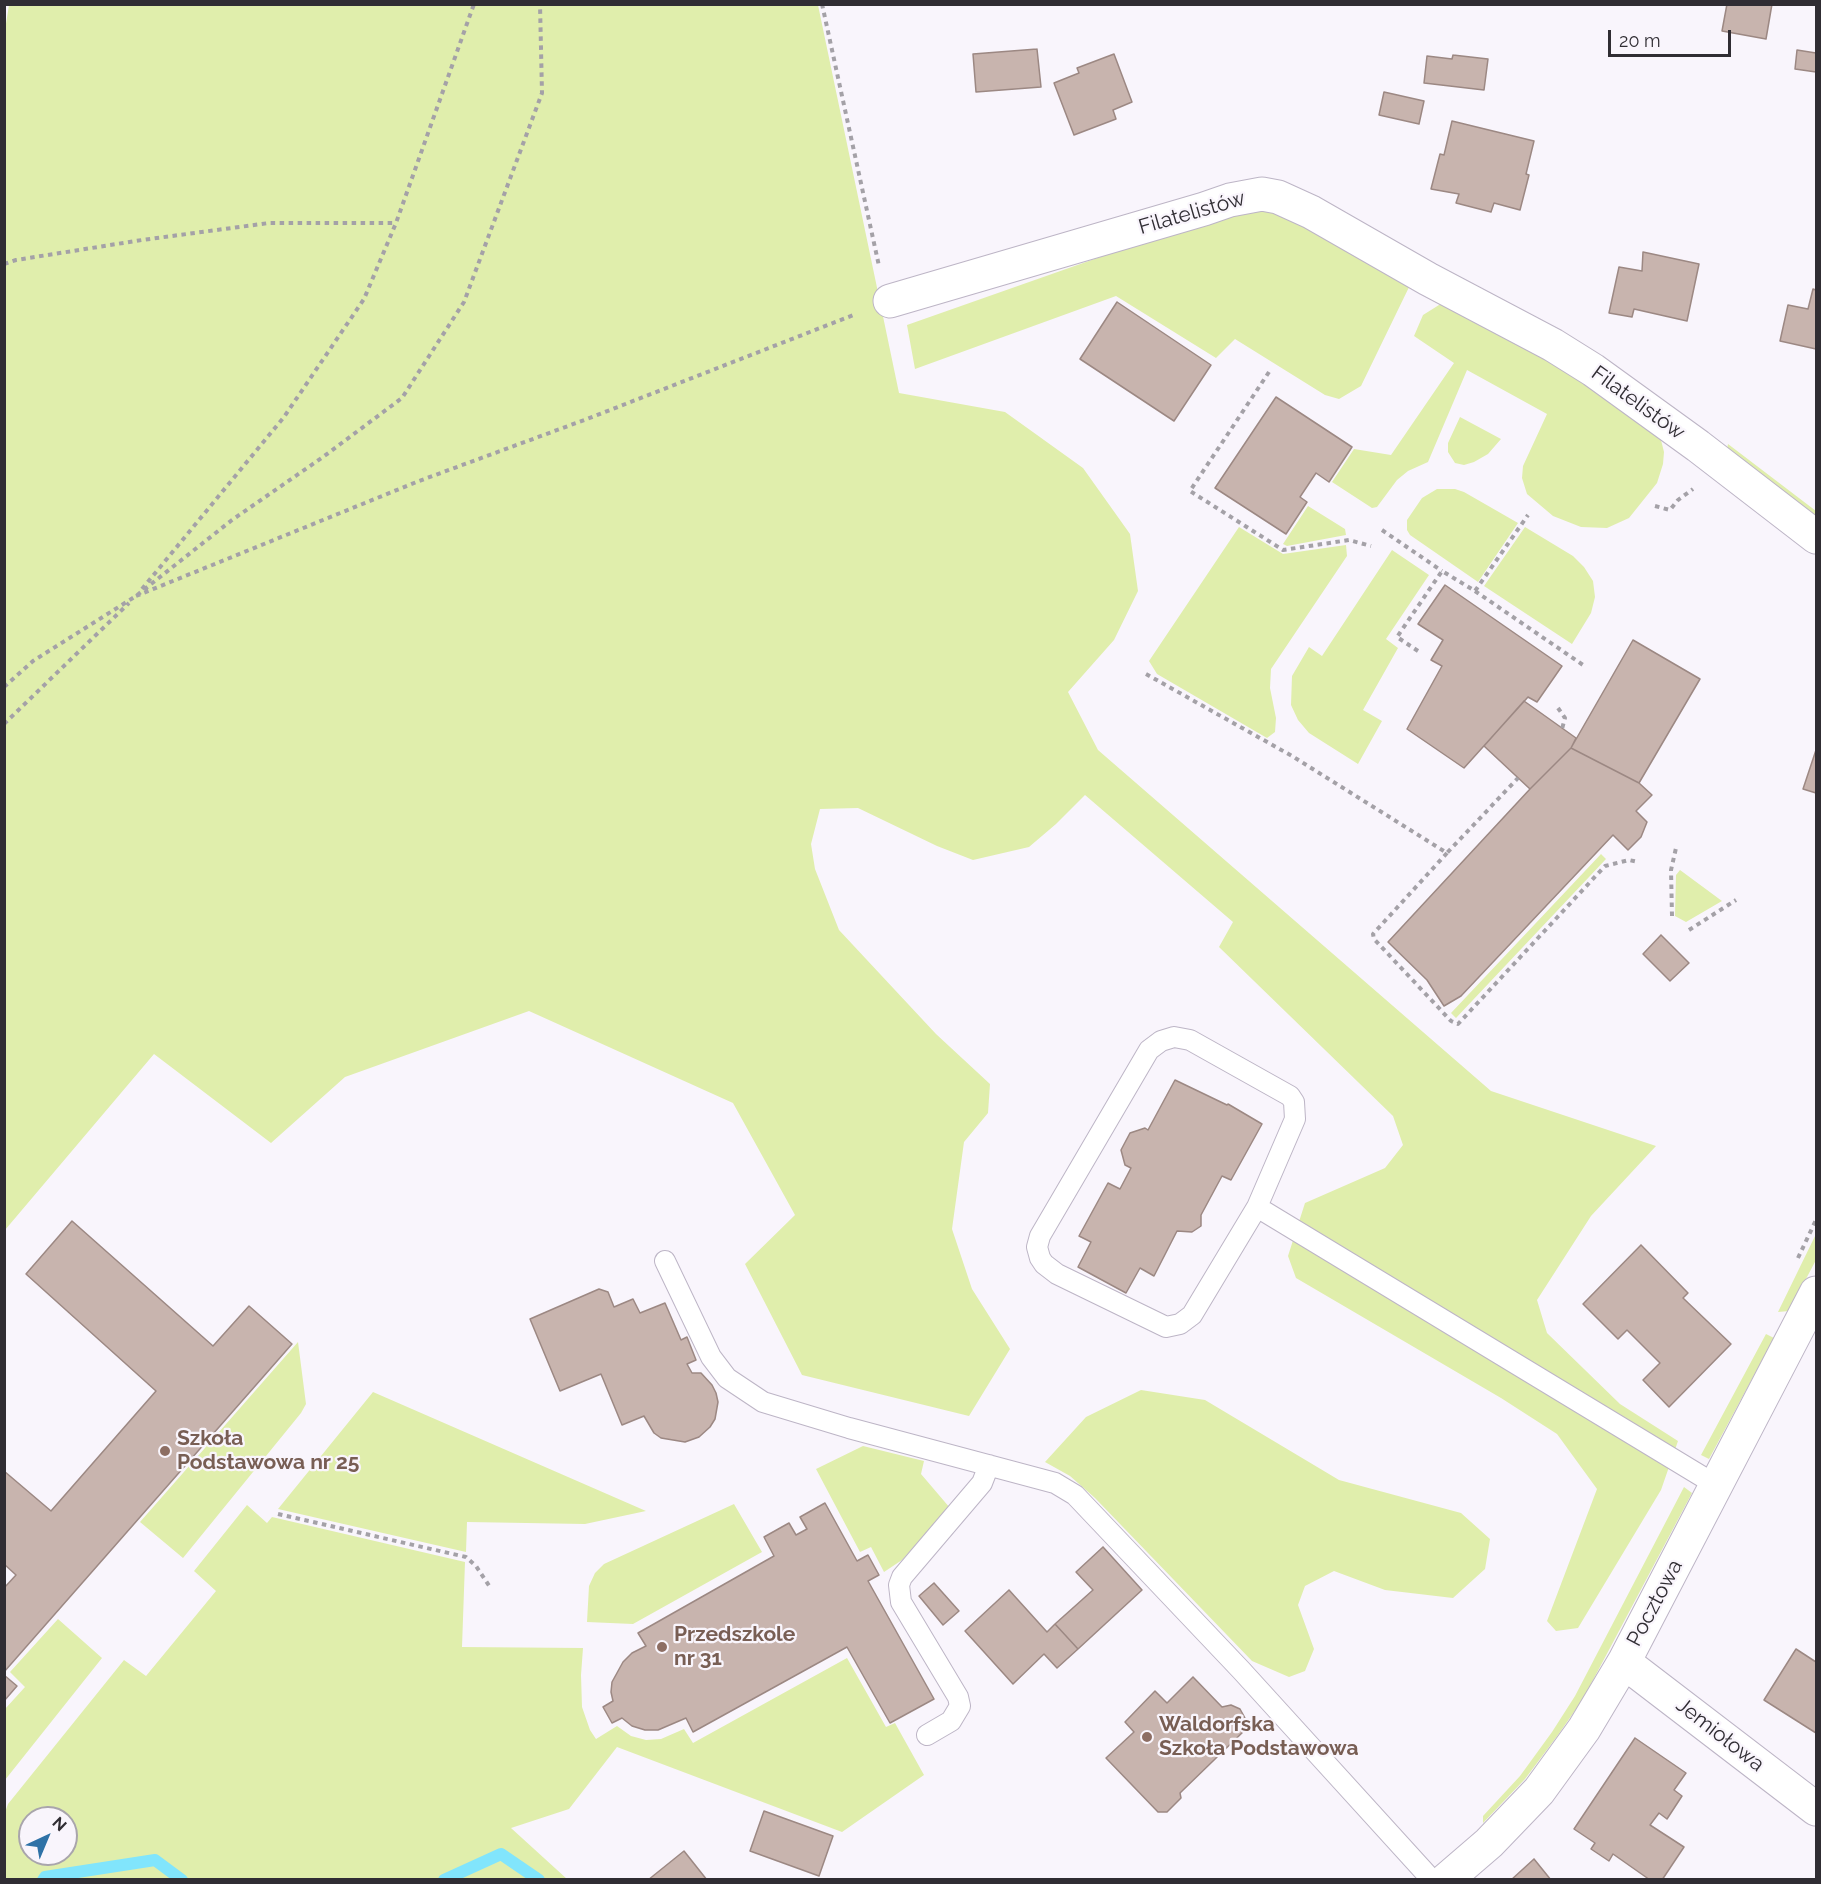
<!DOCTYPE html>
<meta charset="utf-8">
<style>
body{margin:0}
#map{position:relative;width:1821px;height:1884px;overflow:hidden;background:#f9f5fc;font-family:Raleway,sans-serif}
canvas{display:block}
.frame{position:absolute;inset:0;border:6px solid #302d33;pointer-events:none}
.north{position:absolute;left:18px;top:1806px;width:60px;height:60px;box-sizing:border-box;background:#f9f5fc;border:2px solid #a9a5ac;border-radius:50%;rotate:44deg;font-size:16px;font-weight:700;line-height:24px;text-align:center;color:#302d33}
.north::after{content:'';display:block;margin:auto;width:21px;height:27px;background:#2f72a7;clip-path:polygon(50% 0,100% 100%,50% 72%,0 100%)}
.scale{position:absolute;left:1608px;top:30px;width:123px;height:27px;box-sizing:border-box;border:3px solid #302d33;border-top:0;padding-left:8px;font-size:18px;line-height:21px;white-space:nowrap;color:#302d33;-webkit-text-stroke:4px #f9f5fc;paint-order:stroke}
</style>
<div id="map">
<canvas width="1821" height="1884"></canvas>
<div class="frame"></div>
<div class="north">N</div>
<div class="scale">20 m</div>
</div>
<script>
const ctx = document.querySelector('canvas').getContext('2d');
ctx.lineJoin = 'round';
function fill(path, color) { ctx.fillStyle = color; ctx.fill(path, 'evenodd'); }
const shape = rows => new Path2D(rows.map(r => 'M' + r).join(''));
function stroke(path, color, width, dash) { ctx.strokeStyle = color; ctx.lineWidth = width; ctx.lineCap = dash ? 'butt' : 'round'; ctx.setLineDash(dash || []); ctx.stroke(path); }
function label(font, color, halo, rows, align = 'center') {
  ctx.font = font + ' Raleway,sans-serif'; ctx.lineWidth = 4.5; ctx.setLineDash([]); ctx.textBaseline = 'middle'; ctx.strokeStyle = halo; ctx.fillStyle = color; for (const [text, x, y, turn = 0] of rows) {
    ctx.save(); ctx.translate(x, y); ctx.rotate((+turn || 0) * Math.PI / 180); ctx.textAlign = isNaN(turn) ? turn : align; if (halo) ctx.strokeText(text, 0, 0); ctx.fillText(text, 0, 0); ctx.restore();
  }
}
const green = shape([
 [9,5,818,5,899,393,1005,412,1083,468,1130,534,1138,591,1114,640,1068,692,1098,750,1491,1091,1656,1146,1591,1216,1537,1300,1547,1333,1620,1404,1678,1441,1661,1490,1578,1628,1556,1631,1547,1621,1597,1489,1557,1434,1501,1398,1296,1278,1288,1256,1305,1203,1385,1168,1403,1145,1393,1116,1219,947,1233,922,1085,795,1056,824,1029,847,973,860,937,846,858,808,820,809,811,844,815,869,839,930,936,1034,990,1084,988,1113,964,1142,952,1229,972,1289,1010,1349,969,1416,802,1375,745,1264,795,1215,733,1103,529,1011,345,1077,271,1143,154,1054,5,1230,4,36],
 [1264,205,1412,281,1361,386,1339,399,1325,395,1235,339,1216,358,1116,296,915,369,907,325,1245,206],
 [1447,300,1549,355,1660,436,1664,452,1663,464,1657,483,1629,518,1607,528,1581,527,1553,516,1527,494,1522,478,1523,466,1547,414,1467,370,1428,462,1408,471,1397,480,1377,507,1372,508,1332,482,1354,449,1391,455,1454,363,1414,336,1423,315],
 [1460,417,1501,439,1488,454,1474,462,1464,465,1455,463,1448,452,1448,443],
 [1728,444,1816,511,1816,523,1726,454],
 [1437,489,1455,489,1464,492,1518,523,1478,582,1410,535,1407,530,1407,520,1422,498],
 [1308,506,1345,529,1346,535,1287,546,1283,544],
 [1239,527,1283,554,1346,545,1347,556,1271,669,1270,688,1276,718,1275,732,1267,738,1157,674,1149,661],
 [1525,527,1573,556,1584,567,1593,581,1595,597,1591,613,1572,644,1484,586],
 [1392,550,1429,575,1386,639,1398,648,1363,710,1382,721,1358,764,1309,733,1298,720,1291,705,1292,676,1309,647,1322,656],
 [1601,854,1606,859,1456,1018,1451,1013],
 [1680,870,1722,901,1686,922,1675,916,1676,875],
 [1816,1234,1816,1260,1789,1311,1778,1312],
 [1766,1334,1774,1338,1709,1459,1701,1455],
 [298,1342,306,1404,301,1413,183,1558,140,1522],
 [1141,1390,1205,1400,1339,1480,1461,1513,1490,1539,1485,1569,1453,1598,1385,1590,1334,1571,1305,1586,1298,1605,1314,1649,1305,1671,1289,1677,1252,1661,1095,1498,1070,1476,1045,1462,1086,1417],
 [373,1392,646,1511,585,1524,467,1522,466,1552,278,1509],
 [863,1446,924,1461,921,1474,950,1508,902,1560,884,1572,871,1547,860,1552,816,1469],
 [1684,1487,1692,1493,1583,1699,1558,1735,1525,1779,1483,1823,1483,1816,1520,1776,1552,1732,1575,1696],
 [734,1504,762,1552,633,1624,587,1622,589,1586,595,1573,604,1564],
 [247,1505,267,1523,272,1517,465,1562,462,1647,583,1648,581,1675,582,1707,590,1730,596,1739,617,1726,631,1736,646,1740,661,1739,684,1729,693,1743,847,1658,886,1727,895,1723,924,1775,842,1832,617,1747,569,1809,511,1828,567,1879,5,1879,4,1815,8,1804,124,1660,146,1676,216,1591,194,1571],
 [30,1818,66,1818,66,1854,30,1854],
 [58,1619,102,1658,5,1780,5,1709,25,1687,10,1672]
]);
const stream = shape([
 [43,1880,45,1877,155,1860,182,1880],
 [444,1880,501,1854,539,1880]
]);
const building = shape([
 [1727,4,1772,4,1766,39,1722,31,1727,4],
 [1037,49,1041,87,976,92,973,54,1037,49],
 [1797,50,1816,53,1816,72,1795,69,1797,50],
 [1114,54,1132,102,1113,110,1116,119,1074,135,1054,83,1079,73,1077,68,1114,54],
 [1453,55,1488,59,1484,90,1424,83,1427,56,1452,59,1453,55],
 [1384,92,1424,101,1419,124,1379,115,1384,92],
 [1452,121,1534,141,1526,174,1529,175,1520,210,1494,203,1491,212,1456,203,1459,194,1431,189,1440,154,1444,155,1452,121],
 [1643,252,1699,264,1687,321,1634,309,1632,317,1609,313,1619,267,1642,271,1643,252],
 [1813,289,1816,290,1816,349,1780,341,1788,305,1808,309,1813,289],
 [1117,302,1211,365,1174,421,1080,359,1117,302],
 [1276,397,1352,447,1329,482,1316,473,1300,497,1307,502,1286,534,1215,488,1276,397],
 [1445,585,1562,666,1537,702,1528,697,1464,768,1407,729,1442,666,1431,660,1443,640,1418,624,1445,585],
 [1633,640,1700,679,1639,783,1571,748,1633,640],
 [1524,701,1576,738,1571,748,1530,789,1484,746,1524,701],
 [1571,748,1639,783,1652,795,1636,811,1647,822,1641,837,1628,850,1613,835,1461,996,1444,1006,1427,980,1388,942,1530,789,1571,748],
 [1816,750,1816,793,1803,789,1816,750],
 [1661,935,1689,963,1670,981,1643,954,1661,935],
 [1175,1080,1227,1105,1228,1104,1262,1124,1231,1180,1222,1176,1201,1215,1201,1226,1192,1232,1177,1231,1154,1276,1140,1268,1126,1293,1078,1267,1091,1242,1079,1236,1108,1183,1120,1189,1131,1168,1125,1165,1121,1150,1130,1133,1145,1128,1148,1130,1175,1080],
 [72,1221,213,1346,249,1306,292,1344,4,1672,4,1588,16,1575,4,1564,4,1471,51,1511,156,1391,26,1274,72,1221],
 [1641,1245,1688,1293,1683,1298,1731,1344,1669,1407,1643,1380,1660,1363,1627,1330,1618,1339,1583,1304,1641,1245],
 [599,1289,608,1292,614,1307,633,1299,640,1313,665,1303,681,1340,687,1337,696,1360,687,1364,692,1373,701,1373,712,1385,716,1393,718,1402,715,1419,710,1427,699,1437,685,1442,661,1438,654,1433,644,1416,622,1425,601,1374,560,1391,530,1319,599,1289],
 [825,1503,857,1561,868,1555,879,1575,868,1581,934,1699,890,1723,847,1647,693,1732,686,1718,658,1730,645,1730,632,1726,622,1718,612,1723,603,1707,613,1701,611,1692,612,1682,623,1662,632,1653,646,1646,638,1633,774,1556,764,1537,789,1523,796,1535,807,1529,800,1517,825,1503],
 [1103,1547,1142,1590,1078,1649,1055,1624,1093,1590,1076,1572,1103,1547],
 [934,1583,959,1611,943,1625,919,1596,934,1583],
 [1009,1590,1047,1632,1055,1624,1078,1649,1057,1668,1044,1654,1013,1684,965,1631,1009,1590],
 [1796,1649,1816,1662,1816,1733,1764,1700,1796,1649],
 [4,1675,17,1686,4,1701,4,1675],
 [1193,1677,1222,1707,1231,1705,1240,1709,1245,1718,1243,1728,1245,1730,1180,1793,1181,1798,1167,1812,1158,1812,1106,1758,1134,1732,1125,1722,1155,1691,1167,1703,1193,1677],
 [1635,1738,1686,1773,1674,1790,1682,1796,1667,1819,1659,1813,1650,1825,1684,1847,1662,1880,1650,1880,1613,1854,1609,1861,1591,1849,1595,1843,1574,1829,1635,1738],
 [764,1811,833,1836,819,1876,750,1851,764,1811],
 [684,1851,707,1880,648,1880,684,1851],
 [1534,1859,1551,1880,1511,1880,1534,1859]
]);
const path = shape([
 [822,4,879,266],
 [4,264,16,260,142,240,269,223,396,223],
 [1269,372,1190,491,1283,550,1349,540,1371,546],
 [1655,506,1670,510,1678,500,1693,489],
 [1382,530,1442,571],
 [142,589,284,417,364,299,396,223,474,4],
 [1475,591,1583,665],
 [136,596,419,481,587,419,856,314],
 [1418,651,1397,637,1442,571,1475,591,1528,515],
 [1146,674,1292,756,1447,853,1518,778],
 [4,687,33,661,136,596,232,520,323,457,402,398,464,302,542,93,540,4],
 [1558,708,1565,718,1562,729],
 [4,724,129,603],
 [1447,853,1373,934,1374,939,1451,1021,1458,1024,1605,866,1629,860,1638,862],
 [1672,916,1671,870,1676,848],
 [1689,930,1736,900],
 [1798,1258,1816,1220],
 [278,1514,466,1557,476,1566,490,1587]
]);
const lane = shape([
 [1257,1207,1192,1315,1180,1324,1166,1327,1057,1274,1044,1264,1040,1258,1037,1247,1040,1236,1149,1050,1161,1041,1174,1037,1190,1040,1290,1096,1294,1102,1295,1119,1257,1207,1716,1485],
 [665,1261,711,1357,727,1378,763,1402,849,1428,1055,1483,1075,1495,1241,1670,1432,1880],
 [927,1735,951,1721,960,1706,958,1697,901,1602,899,1585,902,1577,982,1483,989,1465]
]);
const street = shape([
 [890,301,1204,209,1230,200,1262,194,1278,197,1311,212,1428,279,1553,345,1593,370,1698,446,1816,537],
 [1624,1662,1816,1809],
 [1446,1880,1489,1843,1539,1791,1584,1729,1624,1662,1816,1293]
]);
const markers = [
 [165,1451,6,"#8d6e63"],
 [662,1647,6,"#8d6e63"],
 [1147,1737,6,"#8d6e63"]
];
const streetNames = [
 ["Filatelistów",1192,213,-16],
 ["Filatelistów",1638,403,36],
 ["Pocztowa",1655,1603,-62],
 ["Jemiołowa",1720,1735,38]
];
const educationNames = [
 ["Szkoła",177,1439],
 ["Podstawowa nr 25",177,1463],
 ["Przedszkole",674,1635],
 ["nr 31",674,1659],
 ["Waldorfska",1159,1725],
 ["Szkoła Podstawowa",1159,1749]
];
fill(green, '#e0eeac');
stroke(stream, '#81e5fc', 12);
fill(building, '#c8b4ae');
stroke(building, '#9c8883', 1.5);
stroke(lane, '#bdb5c6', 22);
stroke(street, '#bdb5c6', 35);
stroke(path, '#a4a1a7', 4, [4.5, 4.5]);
stroke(lane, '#fff', 20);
stroke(street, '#fff', 33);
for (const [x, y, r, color] of markers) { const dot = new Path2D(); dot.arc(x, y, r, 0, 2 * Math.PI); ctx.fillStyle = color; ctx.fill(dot); stroke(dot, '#f9f5fc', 2); }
label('21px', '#302d33', '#f9f5fc', streetNames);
label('bold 21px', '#785e54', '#f9f5fc', educationNames, 'left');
</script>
